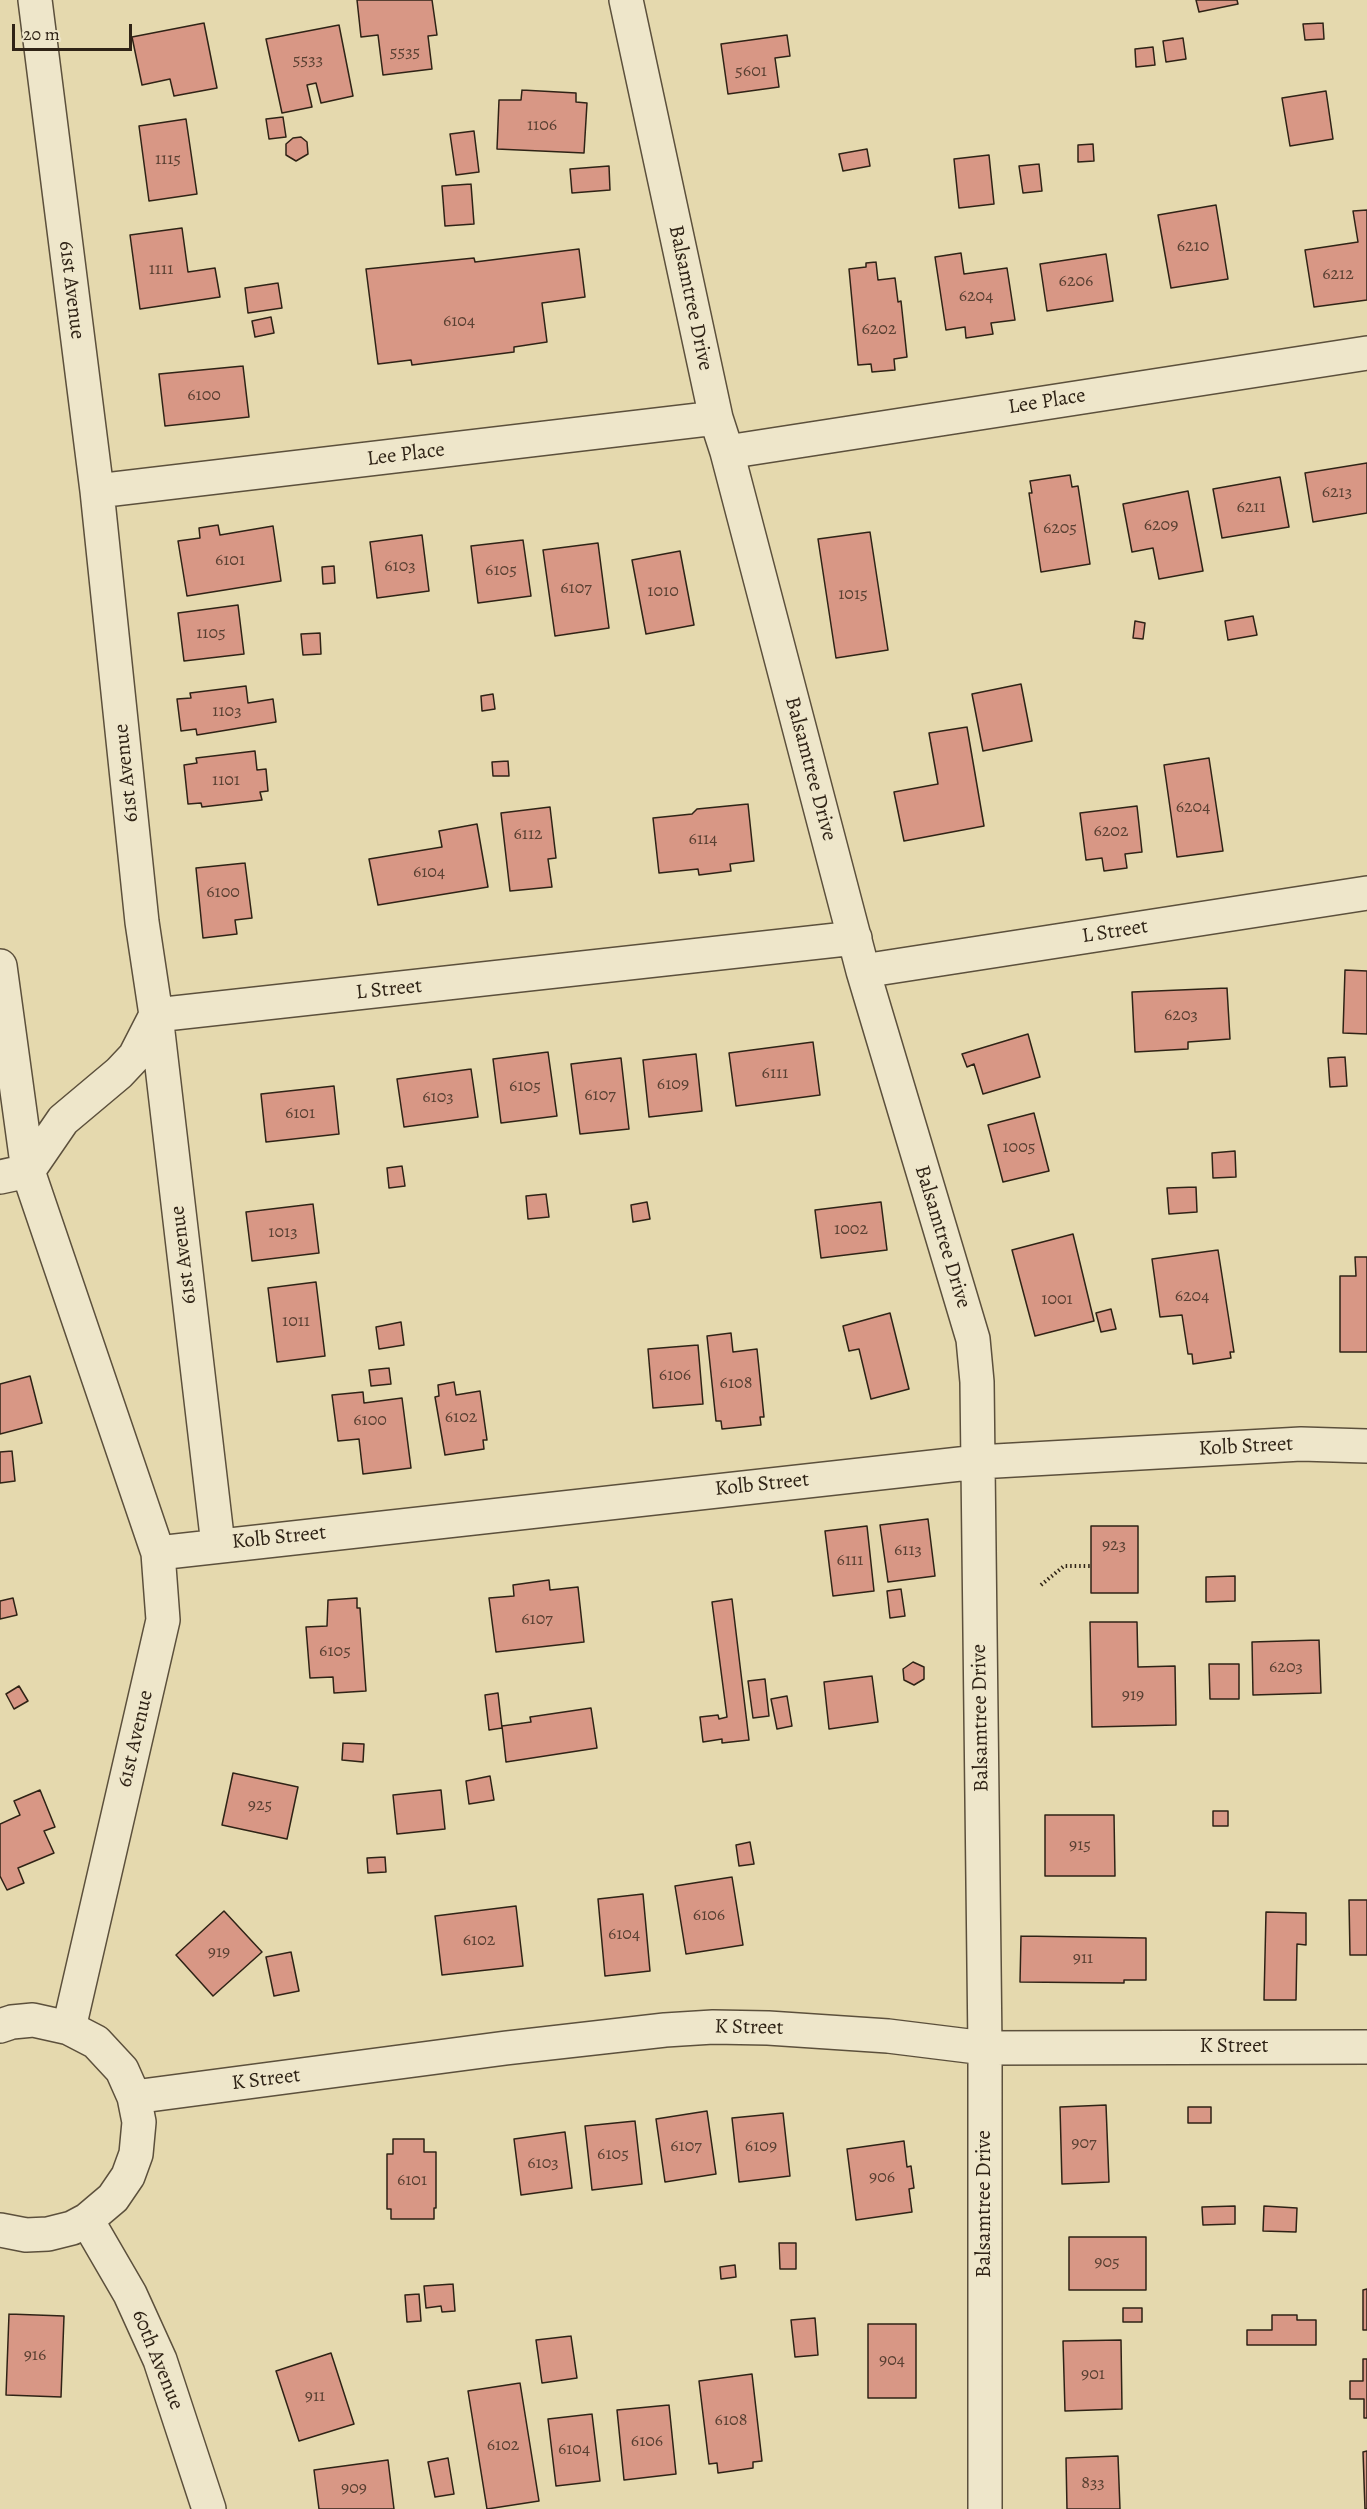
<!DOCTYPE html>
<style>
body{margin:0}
#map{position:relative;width:1367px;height:2509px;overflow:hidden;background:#e5d9ae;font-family:Alegreya,serif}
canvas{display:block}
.scale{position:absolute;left:12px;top:24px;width:120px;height:27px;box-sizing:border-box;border:3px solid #2f2316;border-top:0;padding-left:8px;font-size:18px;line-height:21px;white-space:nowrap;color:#2f2316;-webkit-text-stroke:4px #eee6ca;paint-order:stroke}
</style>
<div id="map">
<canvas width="1367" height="2509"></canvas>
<div class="scale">20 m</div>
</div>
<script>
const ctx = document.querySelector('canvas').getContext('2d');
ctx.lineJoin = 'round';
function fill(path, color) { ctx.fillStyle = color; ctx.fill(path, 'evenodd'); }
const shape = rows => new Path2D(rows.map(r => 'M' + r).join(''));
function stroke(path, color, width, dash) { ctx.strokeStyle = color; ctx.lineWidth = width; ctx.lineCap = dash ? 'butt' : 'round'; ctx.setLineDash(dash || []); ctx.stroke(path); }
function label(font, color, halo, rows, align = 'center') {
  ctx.font = font + ' Alegreya,serif'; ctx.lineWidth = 4.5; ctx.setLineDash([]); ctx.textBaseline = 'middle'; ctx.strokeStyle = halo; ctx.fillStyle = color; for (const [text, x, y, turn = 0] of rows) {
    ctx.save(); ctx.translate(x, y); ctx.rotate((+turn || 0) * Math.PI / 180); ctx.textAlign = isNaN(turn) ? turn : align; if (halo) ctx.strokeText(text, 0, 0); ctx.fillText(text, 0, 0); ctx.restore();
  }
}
const building = shape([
 [357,0,432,0,437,35,428,36,432,69,383,75,378,35,361,37,357,0],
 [1196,0,1237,0,1238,4,1199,12,1196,0],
 [204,23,217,88,174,96,170,79,142,85,132,37,204,23],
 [1323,23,1324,39,1305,40,1303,24,1323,23],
 [339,25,353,96,321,103,316,83,307,85,312,107,282,113,266,39,339,25],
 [787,35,790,56,775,58,779,87,728,94,721,44,787,35],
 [1183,38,1186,59,1166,62,1163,41,1183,38],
 [1153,47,1155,65,1136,67,1135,49,1153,47],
 [522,90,576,93,576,102,587,103,584,153,497,149,499,100,521,100,522,90],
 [1326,91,1333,139,1290,146,1282,98,1326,91],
 [283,117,286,137,269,139,266,119,283,117],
 [186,119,197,194,149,201,139,126,186,119],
 [474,131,479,172,456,175,450,134,474,131],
 [301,137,307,142,308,154,296,161,286,155,286,144,293,138,301,137],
 [1093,144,1094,161,1078,162,1078,145,1093,144],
 [867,149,870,166,843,171,839,154,867,149],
 [989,155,994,204,959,208,954,159,989,155],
 [1039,164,1042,191,1023,193,1019,166,1039,164],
 [609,166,610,190,572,193,570,169,609,166],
 [471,184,474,224,445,226,442,186,471,184],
 [1216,205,1228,279,1171,288,1158,215,1216,205],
 [1367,210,1367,300,1314,307,1305,250,1358,242,1353,211,1367,210],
 [182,228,188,272,215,268,220,297,140,309,130,235,182,228],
 [579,249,585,297,542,303,547,342,514,347,514,352,412,365,411,360,378,364,366,269,474,258,475,262,579,249],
 [961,253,964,274,1007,268,1015,320,991,323,993,334,966,338,965,327,946,330,935,257,961,253],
 [1106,254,1113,301,1047,311,1040,264,1106,254],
 [876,262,878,280,895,278,898,302,901,301,907,357,894,359,895,370,872,372,871,364,858,365,849,269,866,267,866,263,876,262],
 [278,283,282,308,248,313,245,288,278,283],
 [271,317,274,333,255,337,252,321,271,317],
 [243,366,249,417,165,426,159,374,243,366],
 [1367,463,1367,513,1313,522,1305,473,1367,463],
 [1070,475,1072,487,1078,486,1090,564,1041,572,1029,493,1032,493,1030,481,1070,475],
 [1280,477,1289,527,1222,538,1213,489,1280,477],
 [1188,491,1203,571,1159,579,1153,548,1132,552,1123,504,1188,491],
 [218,525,220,535,273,526,281,581,187,596,178,541,200,538,199,528,218,525],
 [870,532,888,650,836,658,818,539,870,532],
 [422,535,429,591,377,598,370,542,422,535],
 [523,540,531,596,478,603,471,546,523,540],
 [598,543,609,628,555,636,543,550,598,543],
 [680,551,694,625,646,634,632,560,680,551],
 [334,566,335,583,323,584,322,567,334,566],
 [238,605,244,654,184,661,178,613,238,605],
 [1253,616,1257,635,1228,640,1225,621,1253,616],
 [1135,621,1145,623,1143,639,1133,638,1135,621],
 [320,633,321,654,303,655,301,634,320,633],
 [1021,684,1032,741,983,751,972,694,1021,684],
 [246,686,248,703,273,699,276,722,197,735,196,729,181,731,177,699,191,698,190,693,246,686],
 [493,694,495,709,482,711,481,696,493,694],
 [967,727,984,826,904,841,894,792,938,784,929,733,967,727],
 [255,751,257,770,266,769,268,791,260,792,262,800,202,807,201,803,188,804,184,765,197,763,196,758,255,751],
 [1209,758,1223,851,1177,857,1164,765,1209,758],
 [508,761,509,776,493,776,492,762,508,761],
 [748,804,754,861,730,864,731,871,699,875,698,869,659,873,653,818,692,814,697,809,748,804],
 [1137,806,1142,852,1125,854,1127,868,1104,871,1102,858,1086,860,1080,813,1137,806],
 [550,807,556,858,548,859,552,887,510,891,501,813,550,807],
 [477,824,488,887,378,905,369,859,442,847,439,831,477,824],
 [245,863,252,918,235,920,237,934,203,938,196,868,245,863],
 [1345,970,1367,971,1367,1034,1343,1033,1345,970],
 [1227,988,1230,1039,1188,1042,1188,1049,1135,1052,1132,992,1227,988],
 [1028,1034,1040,1077,983,1094,974,1064,967,1067,962,1054,1028,1034],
 [813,1042,820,1095,736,1106,729,1053,813,1042],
 [548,1052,557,1116,501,1123,493,1059,548,1052],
 [696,1054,702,1111,649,1117,643,1060,696,1054],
 [1345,1057,1347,1086,1330,1087,1328,1058,1345,1057],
 [621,1058,629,1129,580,1134,571,1064,621,1058],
 [471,1069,478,1117,404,1127,397,1079,471,1069],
 [334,1086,339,1134,266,1142,261,1094,334,1086],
 [1034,1113,1049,1171,1003,1182,988,1125,1034,1113],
 [1235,1151,1236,1177,1213,1178,1212,1153,1235,1151],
 [402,1166,405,1186,389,1188,387,1168,402,1166],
 [1196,1187,1197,1212,1169,1214,1167,1188,1196,1187],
 [546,1194,549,1217,528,1219,526,1196,546,1194],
 [647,1202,650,1219,633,1222,631,1205,647,1202],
 [881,1202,887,1250,821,1258,815,1210,881,1202],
 [313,1204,319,1253,252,1261,246,1212,313,1204],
 [1073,1234,1094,1321,1035,1336,1012,1250,1073,1234],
 [1218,1250,1234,1352,1230,1352,1231,1358,1193,1364,1192,1354,1188,1354,1182,1315,1160,1317,1152,1259,1218,1250],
 [1355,1257,1367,1257,1367,1352,1340,1352,1340,1276,1356,1276,1355,1257],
 [316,1282,325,1356,277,1362,268,1288,316,1282],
 [1111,1309,1116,1329,1101,1332,1096,1313,1111,1309],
 [890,1313,909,1389,871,1399,859,1349,849,1351,843,1326,890,1313],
 [401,1322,404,1345,379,1349,376,1327,401,1322],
 [731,1333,733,1352,757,1349,764,1417,760,1417,761,1425,722,1429,721,1421,716,1421,707,1336,731,1333],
 [698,1345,703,1404,653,1408,648,1349,698,1345],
 [389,1368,391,1384,371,1386,369,1370,389,1368],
 [30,1376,42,1423,0,1434,0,1384,30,1376],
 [454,1382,456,1395,480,1391,487,1440,483,1440,484,1449,445,1455,435,1397,439,1396,438,1385,454,1382],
 [363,1392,364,1403,402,1398,411,1468,363,1474,359,1439,338,1441,332,1395,363,1392],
 [12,1451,15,1481,0,1483,0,1452,12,1451],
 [928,1519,935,1576,888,1582,880,1525,928,1519],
 [867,1526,874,1591,833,1596,825,1531,867,1526],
 [1091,1526,1138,1526,1138,1593,1091,1593,1091,1526],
 [1235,1576,1235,1601,1206,1602,1206,1577,1235,1576],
 [549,1580,550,1590,578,1587,584,1642,496,1652,489,1598,514,1596,513,1585,549,1580],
 [901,1589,905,1616,890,1618,887,1591,901,1589],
 [13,1598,17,1615,0,1619,0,1601,13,1598],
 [357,1598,357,1608,360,1608,366,1691,334,1693,333,1677,310,1678,306,1627,327,1626,328,1600,357,1598],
 [732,1599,749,1740,722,1743,722,1739,703,1742,700,1717,718,1715,719,1719,727,1717,712,1602,732,1599],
 [1090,1622,1137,1622,1138,1667,1175,1666,1176,1725,1092,1727,1090,1622],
 [1319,1640,1321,1693,1253,1695,1252,1642,1319,1640],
 [913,1662,924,1667,924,1679,914,1685,904,1680,903,1669,913,1662],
 [1209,1664,1239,1664,1239,1699,1210,1699,1209,1664],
 [872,1676,878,1722,829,1729,824,1682,872,1676],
 [765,1679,769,1716,753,1718,748,1681,765,1679],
 [19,1686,28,1701,14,1709,6,1694,19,1686],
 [498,1693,502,1728,489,1730,485,1695,498,1693],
 [787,1696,792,1726,777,1729,771,1699,787,1696],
 [591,1708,597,1748,506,1762,502,1726,531,1722,530,1717,591,1708],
 [343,1743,364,1744,363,1762,342,1760,343,1743],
 [233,1773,298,1787,287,1839,222,1825,233,1773],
 [490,1776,494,1800,469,1804,466,1781,490,1776],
 [40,1790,55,1827,44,1831,54,1853,18,1868,24,1883,7,1890,0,1876,0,1824,20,1815,14,1801,40,1790],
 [441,1790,445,1829,397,1834,393,1795,441,1790],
 [1213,1811,1228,1811,1228,1826,1213,1826,1213,1811],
 [1045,1815,1114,1815,1115,1876,1045,1876,1045,1815],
 [750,1842,754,1864,739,1866,736,1845,750,1842],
 [385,1857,386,1872,368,1873,367,1858,385,1857],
 [732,1877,743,1945,686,1954,675,1886,732,1877],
 [643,1894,650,1971,605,1976,598,1899,643,1894],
 [1349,1900,1367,1900,1367,1955,1350,1955,1349,1900],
 [516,1906,523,1966,442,1975,435,1916,516,1906],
 [224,1911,262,1952,213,1996,176,1955,224,1911],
 [1266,1912,1306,1913,1306,1945,1297,1944,1296,2000,1264,2000,1266,1912],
 [1021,1936,1146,1938,1146,1980,1124,1980,1124,1983,1020,1982,1021,1936],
 [291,1952,299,1991,274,1996,266,1957,291,1952],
 [1106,2105,1109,2182,1062,2184,1060,2107,1106,2105],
 [1188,2107,1211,2107,1211,2123,1188,2123,1188,2107],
 [707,2111,716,2174,665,2182,656,2119,707,2111],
 [783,2113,790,2176,739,2182,732,2118,783,2113],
 [635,2121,642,2184,592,2190,585,2126,635,2121],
 [565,2132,572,2188,521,2195,514,2139,565,2132],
 [393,2139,424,2139,424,2152,436,2152,436,2208,434,2208,434,2219,391,2219,391,2209,387,2209,387,2154,393,2154,393,2139],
 [904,2141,907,2167,911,2166,914,2188,909,2189,912,2212,856,2220,847,2149,904,2141],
 [1235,2206,1235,2224,1203,2225,1202,2207,1235,2206],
 [1264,2206,1297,2208,1296,2232,1263,2231,1264,2206],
 [1069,2237,1146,2237,1146,2290,1069,2290,1069,2237],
 [779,2243,796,2243,796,2269,780,2269,779,2243],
 [735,2265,736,2277,721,2279,720,2267,735,2265],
 [453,2284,455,2311,442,2312,441,2306,426,2308,424,2286,453,2284],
 [1367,2289,1367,2330,1363,2330,1363,2290,1367,2289],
 [419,2294,421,2321,407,2322,405,2295,419,2294],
 [1123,2308,1142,2308,1142,2322,1123,2322,1123,2308],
 [9,2314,64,2316,61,2397,6,2395,9,2314],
 [1272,2315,1297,2315,1297,2320,1316,2320,1316,2345,1247,2345,1247,2330,1272,2330,1272,2315],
 [815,2318,818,2355,795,2357,791,2320,815,2318],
 [868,2324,916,2324,916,2398,868,2398,868,2324],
 [571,2336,577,2378,542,2383,536,2340,571,2336],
 [1121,2340,1122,2409,1065,2411,1063,2341,1121,2340],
 [331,2353,354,2424,299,2441,276,2371,331,2353],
 [1363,2359,1367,2359,1367,2418,1364,2418,1364,2399,1350,2399,1350,2381,1363,2381,1363,2359],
 [752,2374,762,2461,753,2462,753,2468,718,2473,717,2463,709,2464,699,2381,752,2374],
 [520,2383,539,2501,487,2509,468,2391,520,2383],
 [669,2405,676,2474,624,2480,617,2410,669,2405],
 [592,2414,600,2481,556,2486,548,2419,592,2414],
 [1367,2451,1367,2509,1365,2509,1363,2452,1367,2451],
 [1118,2456,1120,2509,1067,2509,1066,2458,1118,2456],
 [448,2458,454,2494,435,2497,428,2462,448,2458],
 [388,2460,394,2509,319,2509,314,2470,388,2460]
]);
const path = shape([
 [1041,1585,1064,1566,1091,1566]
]);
const street = shape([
 [35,0,97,491,142,922,156,1015,218,1545],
 [626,0,716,418,727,452,863,971,973,1339,977,1382,985,2048,985,2509],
 [727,452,1367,353],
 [97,491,716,418],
 [0,966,28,1171,158,1553,163,1620,69,2028],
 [863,971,1367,893],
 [0,1177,28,1171,63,1120,119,1073,135,1056,156,1015,855,938],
 [158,1553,978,1462,1301,1444,1367,1446],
 [0,2026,12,2022,33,2020,69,2028,96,2042,122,2070,134,2097,139,2122,136,2154,128,2176,113,2198,87,2220,72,2228,48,2234,26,2235,0,2230],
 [134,2097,506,2048,665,2030,713,2027,768,2028,888,2036,985,2048,1367,2047],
 [87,2220,130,2294,160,2360,209,2509]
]);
const numberNames = [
 ["5535",405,53],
 ["5533",308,61],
 ["5601",751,72],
 ["1106",542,126],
 ["1115",168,160],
 ["6210",1193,247],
 ["1111",161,270],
 ["6212",1338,275],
 ["6206",1076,282],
 ["6204",976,297],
 ["6104",459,322],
 ["6202",879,330],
 ["6100",204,396],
 ["6213",1337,493],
 ["6211",1251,508],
 ["6209",1161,526],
 ["6205",1060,529],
 ["6101",230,561],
 ["6103",400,567],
 ["6105",501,571],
 ["6107",576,589],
 ["1010",663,592],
 ["1015",853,595],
 ["1105",211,634],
 ["1103",227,712],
 ["1101",226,781],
 ["6204",1193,808],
 ["6202",1111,832],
 ["6112",528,835],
 ["6114",703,840],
 ["6104",429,873],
 ["6100",223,893],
 ["6203",1181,1016],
 ["6111",775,1074],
 ["6109",673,1085],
 ["6105",525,1087],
 ["6107",600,1096],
 ["6103",438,1098],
 ["6101",300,1114],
 ["1005",1019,1148],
 ["1002",851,1230],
 ["1013",283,1233],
 ["6204",1192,1297],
 ["1001",1057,1300],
 ["1011",296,1322],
 ["6106",675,1376],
 ["6108",736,1384],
 ["6102",461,1418],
 ["6100",370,1421],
 ["923",1114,1546],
 ["6113",908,1551],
 ["6111",850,1561],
 ["6107",537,1620],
 ["6105",335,1652],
 ["6203",1286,1668],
 ["919",1133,1696],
 ["925",260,1806],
 ["915",1080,1846],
 ["6106",709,1916],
 ["6104",624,1935],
 ["6102",479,1941],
 ["919",219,1953],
 ["911",1083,1959],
 ["907",1084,2144],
 ["6107",686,2147],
 ["6109",761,2147],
 ["6105",613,2155],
 ["6103",543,2164],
 ["906",882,2178],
 ["6101",412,2181],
 ["905",1107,2263],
 ["916",35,2356],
 ["904",892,2361],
 ["901",1093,2375],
 ["911",315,2397],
 ["6108",731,2421],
 ["6106",647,2442],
 ["6102",503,2446],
 ["6104",574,2450],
 ["833",1093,2484],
 ["909",354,2489]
];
const streetNames = [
 ["61st Avenue",71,290,83],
 ["Balsamtree Drive",690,298,78],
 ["Lee Place",1047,402,-9],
 ["Lee Place",406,455,-7],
 ["Balsamtree Drive",810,769,75],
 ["61st Avenue",127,773,-96],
 ["L Street",1115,932,-9],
 ["L Street",389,990,-6],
 ["Balsamtree Drive",942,1237,73],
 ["61st Avenue",184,1255,-97],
 ["Kolb Street",1246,1447,-3],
 ["Kolb Street",762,1485,-6],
 ["Kolb Street",279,1538,-6],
 ["Balsamtree Drive",981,1718,-91],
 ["61st Avenue",136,1739,-77],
 ["K Street",749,2028,1],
 ["K Street",1234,2047],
 ["K Street",266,2080,-7],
 ["Balsamtree Drive",985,2204,-90],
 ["60th Avenue",157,2360,68]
];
fill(building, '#d89785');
stroke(building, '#2f2316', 1.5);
stroke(street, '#5c503c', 36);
stroke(path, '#2f2316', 4, [1.5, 3]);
stroke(street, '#eee6ca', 33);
label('18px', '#594032', null, numberNames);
label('21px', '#2f2316', '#eee6ca', streetNames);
</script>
